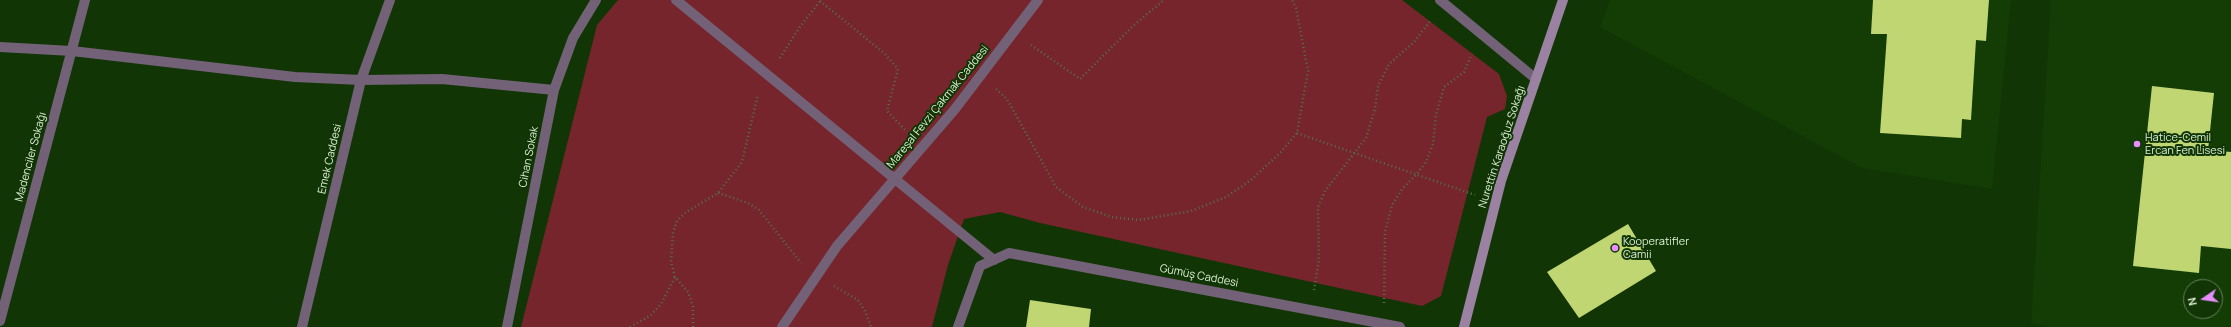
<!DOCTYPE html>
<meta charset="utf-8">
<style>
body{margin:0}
#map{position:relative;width:2231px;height:327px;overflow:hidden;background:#113505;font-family:Manrope,sans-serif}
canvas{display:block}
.north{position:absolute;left:2183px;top:279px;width:40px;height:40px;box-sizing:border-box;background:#113505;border:1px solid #617f57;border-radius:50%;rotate:257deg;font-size:11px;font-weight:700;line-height:16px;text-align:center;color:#d9eed3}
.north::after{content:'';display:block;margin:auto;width:14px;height:18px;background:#e88eff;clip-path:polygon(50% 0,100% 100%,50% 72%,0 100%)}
</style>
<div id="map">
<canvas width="2231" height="327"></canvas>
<div class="north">N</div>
</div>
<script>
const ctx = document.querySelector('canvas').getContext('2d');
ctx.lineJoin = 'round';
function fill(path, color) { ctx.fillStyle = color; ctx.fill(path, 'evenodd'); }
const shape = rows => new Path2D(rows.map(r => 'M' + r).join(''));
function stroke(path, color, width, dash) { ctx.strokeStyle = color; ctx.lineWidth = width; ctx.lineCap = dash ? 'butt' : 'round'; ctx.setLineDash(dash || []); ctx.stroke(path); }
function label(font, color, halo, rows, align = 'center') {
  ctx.font = font + ' Manrope,sans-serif'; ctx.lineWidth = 4; ctx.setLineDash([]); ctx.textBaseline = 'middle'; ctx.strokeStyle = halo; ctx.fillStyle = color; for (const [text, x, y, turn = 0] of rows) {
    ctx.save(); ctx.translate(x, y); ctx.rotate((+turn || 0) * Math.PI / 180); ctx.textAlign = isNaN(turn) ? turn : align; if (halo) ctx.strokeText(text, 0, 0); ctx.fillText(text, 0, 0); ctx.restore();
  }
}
const built = shape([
 [1610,0,2011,0,1992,189,1862,168,1600,27],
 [2051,0,2231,0,2231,327,2049,327,2031,324],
 [2191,287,2215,287,2215,311,2191,311]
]);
const green = shape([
 [618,0,1402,0,1499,74,1507,96,1505,109,1487,117,1441,296,1422,306,1040,223,1000,212,964,219,948,265,932,327,521,327,597,25]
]);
const building = shape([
 [1873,0,1989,0,1986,41,1976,40,1971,120,1962,119,1961,138,1880,133,1887,34,1871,34],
 [2152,86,2214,93,2208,150,2231,152,2231,249,2201,246,2199,273,2133,266],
 [1628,224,1656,271,1579,318,1547,272],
 [1030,300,1091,309,1089,327,1026,327]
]);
const path = shape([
 [820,1,884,53,898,69,887,111,907,132],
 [1031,45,1080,79,1134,25,1164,0],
 [780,58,799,28,821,0],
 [996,89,1007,99,1056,187,1083,207,1112,217,1139,220,1191,211,1226,197,1251,180,1281,152,1297,133,1308,71,1296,8,1292,0],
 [1297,133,1475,195],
 [718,193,748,203,759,210,801,263],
 [834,286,858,300,865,311,871,327],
 [1314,290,1319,260,1318,207,1325,191,1366,138,1375,109,1378,86,1389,64,1414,42,1431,20],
 [1384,303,1385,232,1392,205,1403,188,1416,175,1426,162,1433,144,1436,115,1444,87,1464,72,1472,54],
 [630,327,651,315,661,304,675,277],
 [693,327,693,306,688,292,675,277,671,262,673,232,677,221,686,212,718,193,742,162,758,94]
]);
const street = shape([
 [676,0,994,260],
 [1440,0,1536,79],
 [0,47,72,51,295,77,361,80,442,79,554,90],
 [0,321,85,0],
 [302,327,361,80,390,0],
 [507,327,554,90,573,38,596,0],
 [782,327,837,246,955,109,1038,0],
 [958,327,980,266,1009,253,1400,327]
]);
const secondary = shape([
 [1464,327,1501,181,1563,0]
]);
const markers = [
 [2137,144,4,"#e88eff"],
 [1615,248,4,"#e88eff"]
];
const streetNames = [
 ["Mareşal Fevzi Çakmak Caddesi",938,107,-51],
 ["Nurettin Karaoğuz Sokağı",1502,147,-72],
 ["Madenciler Sokağı",31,157,-75],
 ["Cihan Sokak",529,157,-79],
 ["Emek Caddesi",330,159,-77],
 ["Gümüş Caddesi",1199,276,11]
];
const poiNames = [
 ["Hatice-Cemil",2145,138],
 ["Ercan Fen Lisesi",2145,151],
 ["Kooperatifler",1623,242],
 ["Camii",1623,255]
];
fill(built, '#133d05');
fill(green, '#76252c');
fill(building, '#c0d672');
stroke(path, '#537249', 2.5, [1, 3]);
stroke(street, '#736277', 10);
stroke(secondary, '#9b81a2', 10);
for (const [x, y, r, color] of markers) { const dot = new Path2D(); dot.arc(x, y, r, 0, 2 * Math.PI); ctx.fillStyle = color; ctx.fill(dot); stroke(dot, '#113505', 1.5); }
label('11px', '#d9eed3', '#113505', streetNames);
label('11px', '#d9eed3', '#113505', poiNames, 'left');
</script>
